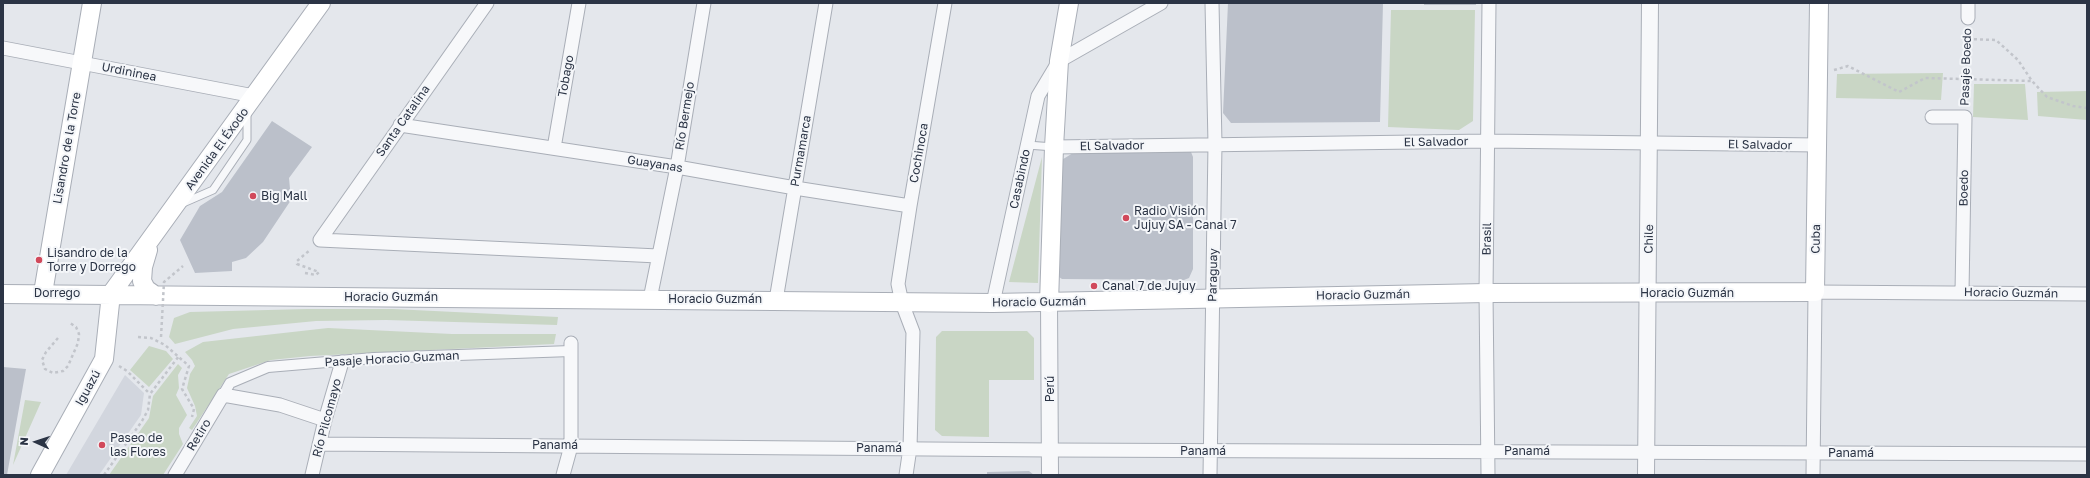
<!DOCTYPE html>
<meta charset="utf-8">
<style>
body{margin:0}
#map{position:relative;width:2090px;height:478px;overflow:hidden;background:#e4e7ec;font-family:"Golos Text",sans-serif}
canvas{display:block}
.frame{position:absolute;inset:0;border:4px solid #2b3445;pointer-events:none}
.north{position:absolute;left:16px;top:422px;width:40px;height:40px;-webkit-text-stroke:3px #f4f6f9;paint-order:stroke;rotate:273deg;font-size:11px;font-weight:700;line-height:16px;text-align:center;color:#2b3445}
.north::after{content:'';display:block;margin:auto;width:14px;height:18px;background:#2b3445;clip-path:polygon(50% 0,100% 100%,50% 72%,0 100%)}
</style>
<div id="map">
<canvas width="2090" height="478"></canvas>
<div class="frame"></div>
<div class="north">N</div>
</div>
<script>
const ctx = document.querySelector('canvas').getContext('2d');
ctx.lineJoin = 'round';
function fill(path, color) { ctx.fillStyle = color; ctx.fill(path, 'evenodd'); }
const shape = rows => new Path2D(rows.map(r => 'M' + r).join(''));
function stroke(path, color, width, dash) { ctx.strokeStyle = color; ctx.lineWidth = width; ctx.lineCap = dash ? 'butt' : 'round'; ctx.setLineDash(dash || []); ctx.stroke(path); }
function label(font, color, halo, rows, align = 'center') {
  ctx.font = font + ' "Golos Text",sans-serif'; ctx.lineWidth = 4; ctx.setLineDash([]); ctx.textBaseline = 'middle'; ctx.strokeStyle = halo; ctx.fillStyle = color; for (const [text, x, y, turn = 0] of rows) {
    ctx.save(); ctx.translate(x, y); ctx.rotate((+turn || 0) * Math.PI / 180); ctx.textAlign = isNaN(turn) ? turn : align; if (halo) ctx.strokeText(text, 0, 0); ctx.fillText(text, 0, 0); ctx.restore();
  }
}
const built = shape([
 [125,375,144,393,141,415,99,475,66,475]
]);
const green = shape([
 [1391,10,1475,10,1473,121,1459,130,1388,127],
 [1943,73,1941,100,1836,98,1837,74],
 [1974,84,2025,84,2028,120,1973,117],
 [2087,91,2087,120,2038,116,2037,92],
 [1042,157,1038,283,1009,282],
 [307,309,393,309,558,317,557,325,386,320,316,321,233,329,175,344,169,337,174,318,190,312],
 [328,328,452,334,556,334,554,344,310,356,271,360,229,374,192,430,189,428,197,416,195,406,187,388,190,374,195,366,192,360,185,352,203,342],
 [942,331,1027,331,1034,338,1034,380,989,380,989,437,942,436,935,430,936,337],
 [149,346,166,351,173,359,149,387,130,370],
 [178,364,182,368,178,375,179,388,176,395,187,415,179,428,179,434,183,444,163,475,109,475,149,418,153,396],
 [25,400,41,402,13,465]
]);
const building = shape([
 [1228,3,1383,3,1380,122,1231,123,1223,113],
 [1424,3,1476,3,1476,5,1424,5],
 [272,121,312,147,289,178,291,200,263,242,246,258,232,262,232,271,195,273,180,240,200,206,222,192],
 [1187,151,1191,152,1193,157,1193,269,1189,278,1184,280,1062,279,1059,277,1060,161,1073,153],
 [3,367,26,369,7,475,3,475],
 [1029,471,1034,475,987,475,987,472]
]);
const path = shape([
 [1968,39,1996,40,2018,60,2032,81,2047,97,2073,106,2087,108],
 [1834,70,1848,66,1899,92,1925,78,2032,81],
 [1965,102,1968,31],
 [305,273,316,275,319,272,297,264,297,261,310,250],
 [138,337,151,338,165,345,189,366,182,389,194,409,192,417],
 [58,338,46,352,42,360,45,369,53,373,63,371,68,366,78,343,79,334,76,327,70,323],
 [119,366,127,371,150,394],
 [104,475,142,421,148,410,150,394,179,356]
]);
const service = shape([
 [1027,145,1054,147],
 [181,204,213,190,247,140,247,114]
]);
const pedestrian = shape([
 [223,395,230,383,268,367,374,358,571,351]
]);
const minor = shape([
 [1968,18,1968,3],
 [3,48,254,96],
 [1932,117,1965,117,1962,292],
 [400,125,677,167,795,188,910,206],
 [1054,147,1488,141,1818,145],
 [554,148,579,3],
 [320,240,658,256],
 [320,240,487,3],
 [650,299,677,167,704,3],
 [776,300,826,3],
 [993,303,1038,96,1059,61,1161,3],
 [319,444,1050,450,2087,454],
 [175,475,223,395,280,405,325,420],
 [312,475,325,420,342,362],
 [563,475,571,446,571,343],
 [906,475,910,448,913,332,902,303,898,284,910,206,945,3],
 [1210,475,1215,144,1212,3],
 [1488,475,1486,293,1489,3],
 [1813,475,1815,292,2087,294]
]);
const tertiary = shape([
 [1049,303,1050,475],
 [1646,475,1650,3]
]);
const secondary = shape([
 [148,250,143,267,142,281,146,289,156,296],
 [43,293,92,3],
 [3,294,993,303,1486,293,1815,292,1819,3],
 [111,294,321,3],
 [1049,303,1054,147,1059,61,1069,3],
 [40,475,104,359,111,294]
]);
const pathBridge = shape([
 [161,337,164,282,183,266]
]);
const markers = [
 [253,196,4,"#d1495b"],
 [1126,218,4,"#d1495b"],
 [39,260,4,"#d1495b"],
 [1094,286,4,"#d1495b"],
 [102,445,4,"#d1495b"]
];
const streetNames = [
 ["Pasaje Boedo",1966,67,-88],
 ["Urdininea",129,72,11],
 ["Tobago",566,76,-80],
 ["Río Bermejo",685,116,-81],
 ["Santa Catalina",403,121,-55],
 ["El Salvador",1436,142,-1],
 ["El Salvador",1760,145,1],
 ["El Salvador",1112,146,-1],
 ["Lisandro de la Torre",67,148,-80],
 ["Avenida El Éxodo",217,149,-54],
 ["Purmamarca",801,151,-80],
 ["Cochinoca",919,153,-80],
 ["Guayanas",655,164,9],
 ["Casabindo",1020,179,-78],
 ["Boedo",1964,188,-89],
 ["Brasil",1487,239,-89],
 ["Chile",1649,239,-89],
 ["Cuba",1816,239,-89],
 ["Paraguay",1213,275,-89],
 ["Dorrego",57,293],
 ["Horacio Guzmán",1687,293],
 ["Horacio Guzmán",2011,293,1],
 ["Horacio Guzmán",1363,295,-1],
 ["Horacio Guzmán",391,297],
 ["Horacio Guzmán",715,299],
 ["Horacio Guzmán",1039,302,-1],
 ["Pasaje Horacio Guzman",392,359,-3],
 ["Iguazú",88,388,-61],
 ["Perú",1050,389,-90],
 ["Río Pilcomayo",327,418,-75],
 ["Retiro",199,435,-59],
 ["Panamá",555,445],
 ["Panamá",879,448],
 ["Panamá",1203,451],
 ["Panamá",1527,451],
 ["Panamá",1851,453]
];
const poiNames = [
 ["Big Mall",261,196],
 ["Radio Visión",1134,211],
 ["Jujuy SA - Canal 7",1134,225],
 ["Lisandro de la",47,253],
 ["Torre y Dorrego",47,267],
 ["Canal 7 de Jujuy",1102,286],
 ["Paseo de",110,438],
 ["las Flores",110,452]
];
fill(built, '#d2d6de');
fill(green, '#c9d6c5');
fill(building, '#bbc0ca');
stroke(service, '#a9aeb7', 9);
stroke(pedestrian, '#a9aeb7', 12);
stroke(minor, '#a9aeb7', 15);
stroke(tertiary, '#a9aeb7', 18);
stroke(secondary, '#a9aeb7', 20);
stroke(path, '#c2c5cb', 2.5, [3, 3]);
stroke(service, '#f7f8fa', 7);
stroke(pedestrian, '#f7f8fa', 10);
stroke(minor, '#f7f8fa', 13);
stroke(tertiary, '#f7f8fa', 16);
stroke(secondary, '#fff', 18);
stroke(pathBridge, '#c2c5cb', 2.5, [3, 3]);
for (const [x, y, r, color] of markers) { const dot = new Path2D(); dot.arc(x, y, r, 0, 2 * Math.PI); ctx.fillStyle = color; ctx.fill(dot); stroke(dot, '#f4f6f9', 1.5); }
label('12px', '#2b3445', '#f4f6f9', streetNames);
label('12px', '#2b3445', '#f4f6f9', poiNames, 'left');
</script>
